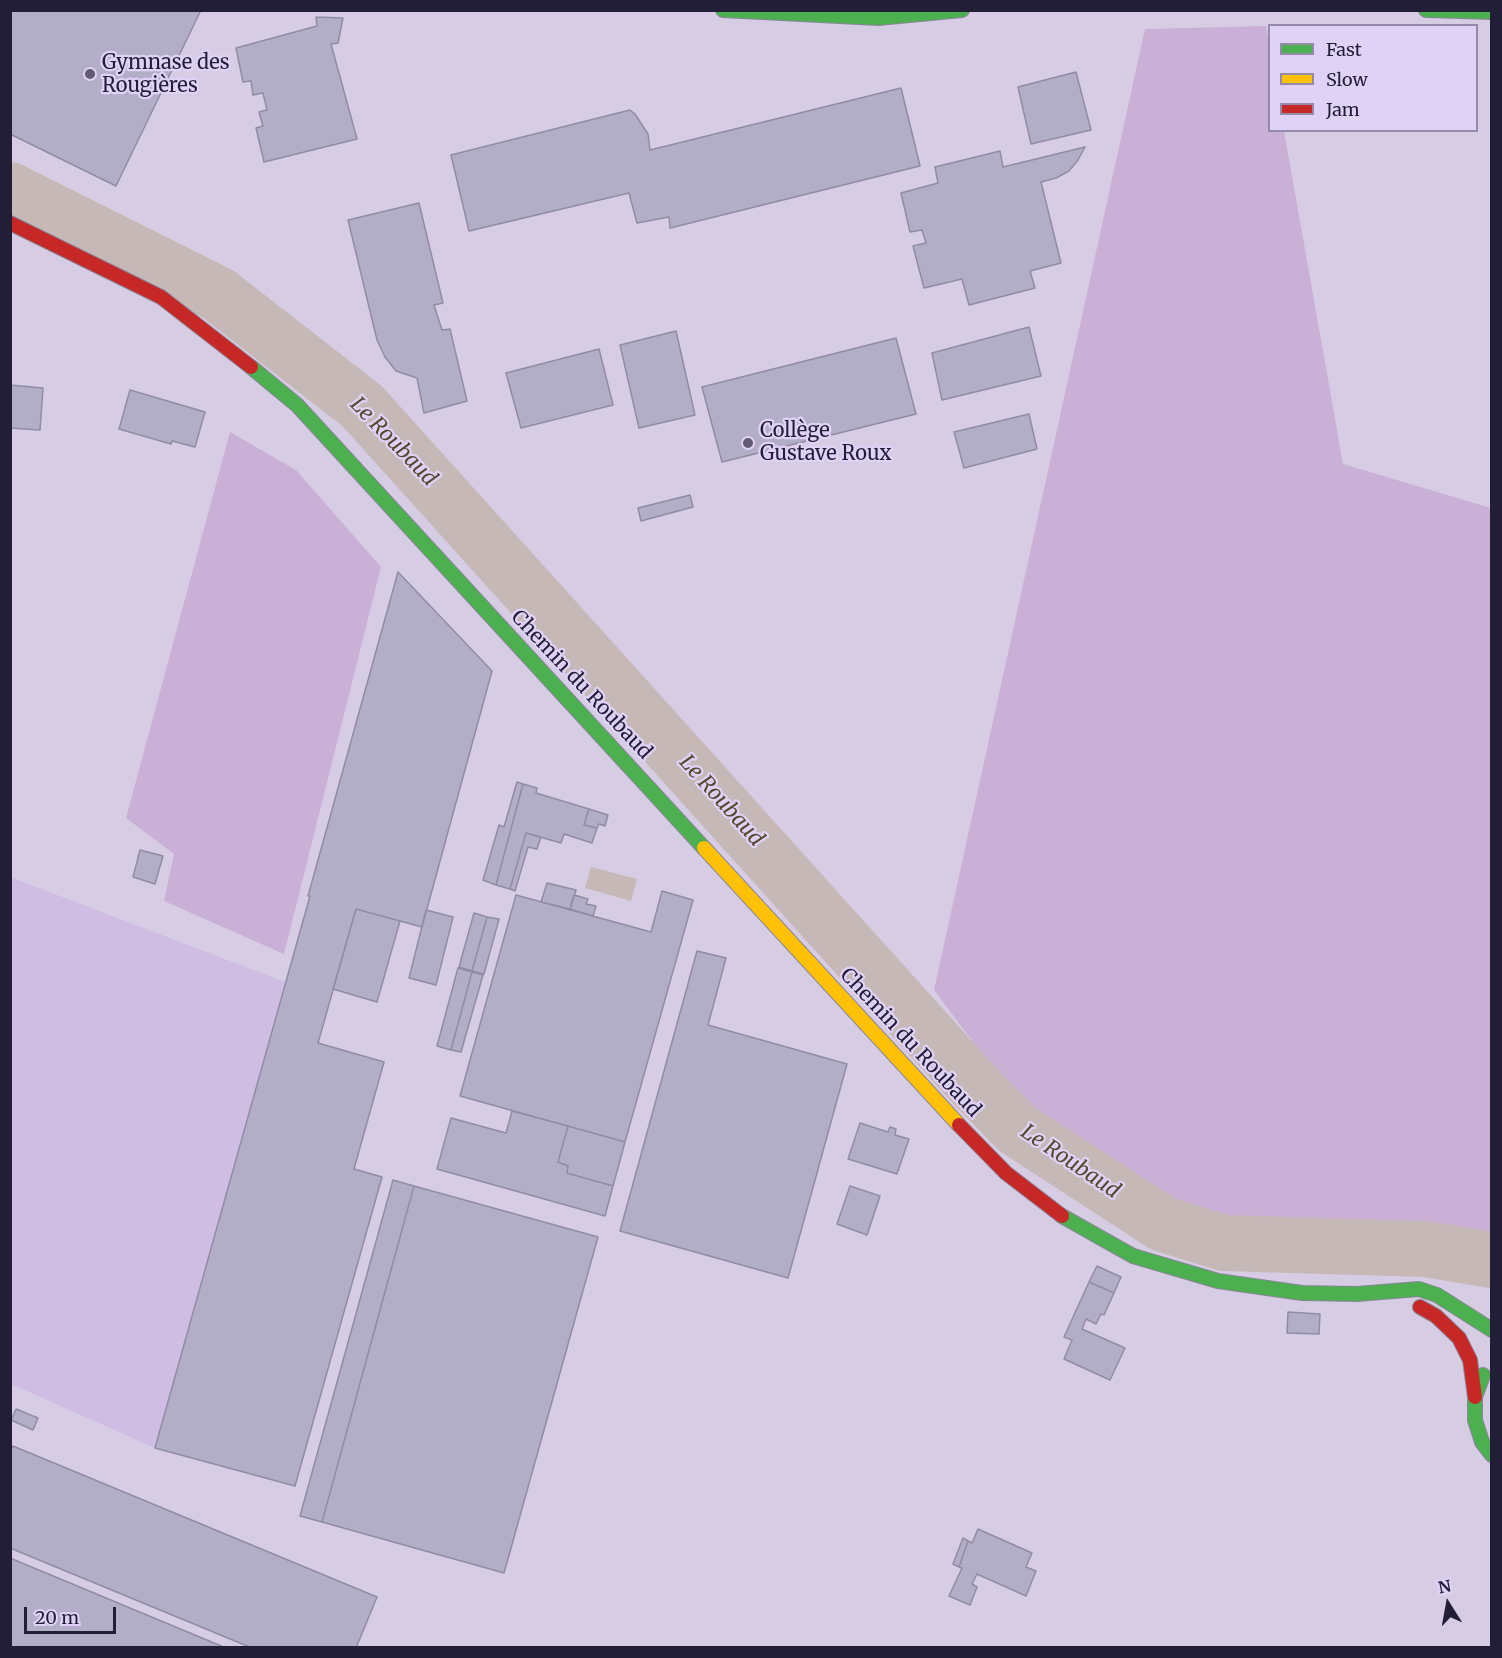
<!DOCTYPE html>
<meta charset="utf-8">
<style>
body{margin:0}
#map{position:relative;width:1502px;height:1658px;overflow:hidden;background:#d6cde4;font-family:Merriweather,serif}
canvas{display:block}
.frame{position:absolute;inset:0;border:12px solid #221e38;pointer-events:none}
.legend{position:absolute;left:1268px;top:24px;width:210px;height:108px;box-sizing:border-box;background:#e0d2f6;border:2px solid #948aaa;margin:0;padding:8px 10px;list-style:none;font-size:18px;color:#221e38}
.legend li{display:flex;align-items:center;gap:12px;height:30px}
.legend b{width:30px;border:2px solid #948aaa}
.north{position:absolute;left:1418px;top:1574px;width:60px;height:60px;-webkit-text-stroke:4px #e0d2f6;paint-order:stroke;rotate:349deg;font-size:16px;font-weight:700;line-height:24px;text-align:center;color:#221e38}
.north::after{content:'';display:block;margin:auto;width:21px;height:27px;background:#221e38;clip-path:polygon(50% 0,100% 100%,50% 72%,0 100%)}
.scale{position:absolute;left:24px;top:1607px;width:92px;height:27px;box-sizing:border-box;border:3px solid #221e38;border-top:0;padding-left:8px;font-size:18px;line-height:21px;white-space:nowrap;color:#221e38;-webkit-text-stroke:4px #e0d2f6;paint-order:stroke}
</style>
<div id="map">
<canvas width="1502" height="1658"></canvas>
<div class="frame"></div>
<ul class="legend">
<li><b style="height:8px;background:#4caf50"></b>Fast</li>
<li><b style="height:8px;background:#ffc107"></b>Slow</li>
<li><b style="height:8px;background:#c62828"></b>Jam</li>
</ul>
<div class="north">N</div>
<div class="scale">20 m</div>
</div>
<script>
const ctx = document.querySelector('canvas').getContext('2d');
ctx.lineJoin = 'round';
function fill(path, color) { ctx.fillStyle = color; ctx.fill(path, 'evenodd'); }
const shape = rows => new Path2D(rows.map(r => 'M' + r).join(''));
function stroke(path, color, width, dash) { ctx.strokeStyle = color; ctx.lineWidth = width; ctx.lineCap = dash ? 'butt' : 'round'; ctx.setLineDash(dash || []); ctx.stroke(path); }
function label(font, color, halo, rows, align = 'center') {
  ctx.font = font + ' Merriweather,serif'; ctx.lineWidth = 4.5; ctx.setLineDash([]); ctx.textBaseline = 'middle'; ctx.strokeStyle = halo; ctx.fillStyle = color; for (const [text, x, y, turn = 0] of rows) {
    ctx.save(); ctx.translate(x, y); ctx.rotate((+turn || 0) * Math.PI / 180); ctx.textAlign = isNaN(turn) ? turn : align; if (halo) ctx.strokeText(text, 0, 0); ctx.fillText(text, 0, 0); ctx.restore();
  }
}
const farmland = shape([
 [10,877,285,982,155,1448,11,1384]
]);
const green = shape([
 [1266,26,1270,48,1270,130,1284,131,1343,464,1491,508,1491,1245,1417,1238,1239,1232,1175,1209,1028,1115,934,990,1145,29],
 [230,432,296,470,381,567,284,954,164,901,174,854,126,818]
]);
const water = shape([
 [591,867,637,879,631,901,585,888]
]);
const river = shape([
 [10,190,218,294,362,406,974,1085,1017,1129,1163,1224,1224,1243,1425,1249,1492,1260]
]);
const building = shape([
 [10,10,201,10,116,186,10,134,10,10],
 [316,17,343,18,338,43,331,44,357,139,264,162,256,128,263,126,259,112,267,110,263,93,253,95,251,81,243,82,236,48,317,26,316,17],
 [1076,72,1091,130,1031,144,1018,87,1076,72],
 [901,88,920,166,670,228,669,217,637,223,629,193,469,231,451,155,630,110,635,114,648,134,650,150,901,88],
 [1085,147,1078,160,1069,171,1056,178,1041,182,1061,263,1030,271,1035,288,969,305,962,279,924,288,913,246,926,243,922,230,910,232,901,193,938,183,935,167,1000,151,1003,167,1085,147],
 [419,203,443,303,434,305,442,330,450,329,467,401,424,413,417,378,396,371,385,357,377,340,348,220,419,203],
 [1029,327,1041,376,942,400,932,353,1029,327],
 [676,331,695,415,639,428,620,345,676,331],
 [896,338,916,414,722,462,702,387,896,338],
 [599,349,613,405,521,428,506,373,599,349],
 [10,385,43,388,40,430,10,428,10,385],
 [130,390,205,412,195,447,172,441,171,444,119,429,130,390],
 [1029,414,1037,449,964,468,954,432,1029,414],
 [690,495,693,507,641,521,638,508,690,495],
 [398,572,492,671,422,927,356,909,318,1043,384,1062,354,1169,382,1177,295,1486,155,1448,310,896,308,896,398,572],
 [517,782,523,784,496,885,483,880,499,825,504,827,517,782],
 [523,784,537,788,536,793,589,809,584,825,597,828,592,843,564,834,561,843,526,833,510,889,496,885,523,784],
 [589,809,608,815,605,826,599,824,597,828,584,825,589,809],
 [526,833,541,837,537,849,528,847,515,891,510,889,526,833],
 [140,850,163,856,155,884,133,877,140,850],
 [547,883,576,890,570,909,541,902,547,883],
 [662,891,693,900,625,1142,460,1096,516,895,651,932,662,891],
 [574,895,588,899,586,904,596,906,593,916,570,909,574,895],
 [356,909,400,921,377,1002,333,989,356,909],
 [426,910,453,917,436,985,409,978,426,910],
 [474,913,487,917,472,971,459,967,474,913],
 [487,917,499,919,484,974,472,971,487,917],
 [697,951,726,958,708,1025,847,1064,788,1278,620,1231,697,951],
 [458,968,472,972,451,1050,437,1046,458,968],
 [472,972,483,975,461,1052,451,1050,472,972],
 [512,1111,568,1126,558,1162,568,1166,567,1173,613,1186,605,1216,437,1169,451,1118,506,1133,512,1111],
 [860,1123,888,1132,890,1127,896,1129,895,1135,909,1139,897,1174,848,1159,860,1123],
 [568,1126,625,1142,613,1186,567,1173,568,1166,558,1162,568,1126],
 [393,1180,414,1186,322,1522,300,1516,393,1180],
 [414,1186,598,1237,504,1573,322,1522,414,1186],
 [850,1186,880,1196,867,1235,837,1224,850,1186],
 [1097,1266,1121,1277,1114,1293,1089,1282,1097,1266],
 [1089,1282,1114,1293,1104,1315,1101,1314,1096,1324,1086,1319,1082,1329,1125,1348,1110,1380,1064,1359,1072,1340,1064,1337,1089,1282],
 [1288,1312,1320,1314,1319,1334,1287,1333,1288,1312],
 [16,1409,38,1418,33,1430,11,1420,16,1409],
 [13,1446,377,1597,356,1648,252,1648,10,1548,10,1451,13,1446],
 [978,1529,1032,1553,1026,1567,1036,1571,1026,1596,977,1574,972,1584,977,1587,970,1605,949,1596,962,1568,959,1567,968,1541,972,1543,978,1529],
 [963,1538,968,1541,959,1567,953,1564,963,1538],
 [10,1558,226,1648,10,1648,10,1558]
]);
const fast = shape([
 [723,10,878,18,962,10],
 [1426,10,1492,12],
 [251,367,297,405,704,848],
 [1062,1216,1133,1256,1218,1281,1302,1293,1357,1294,1419,1289,1437,1295,1492,1330],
 [1483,1375,1475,1397,1475,1420,1482,1442,1492,1455]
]);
const slow = shape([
 [704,848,959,1125]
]);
const jam = shape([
 [10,223,161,297,251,367],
 [959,1125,1006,1173,1062,1216],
 [1420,1307,1436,1316,1459,1338,1470,1360,1475,1397]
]);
const markers = [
 [90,74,6,"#615b74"],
 [748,443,6,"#615b74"]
];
const poiNames = [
 ["Gymnase des",102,63],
 ["Rougières",102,86],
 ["Collège",760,431],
 ["Gustave Roux",760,454]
];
const streetNames = [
 ["Chemin du Roubaud",581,685,47],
 ["Chemin du Roubaud",910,1043,47]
];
const waterNames = [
 ["Le Roubaud",393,442,46],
 ["Le Roubaud",721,801,48],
 ["Le Roubaud",1070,1162,34]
];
fill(farmland, '#cfbde4');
fill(green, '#caafd7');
fill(water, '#c7b8b8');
stroke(river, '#c7b8b8', 56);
fill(building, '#b3aec8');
stroke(building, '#918ca4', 1.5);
stroke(fast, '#8b8699', 16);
stroke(slow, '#8b8699', 16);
stroke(jam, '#8b8699', 16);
stroke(fast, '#4caf50', 14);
stroke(slow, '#ffc107', 14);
stroke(jam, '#c62828', 14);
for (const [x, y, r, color] of markers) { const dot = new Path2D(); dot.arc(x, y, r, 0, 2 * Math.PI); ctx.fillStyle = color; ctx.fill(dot); stroke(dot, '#e0d2f6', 2); }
label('20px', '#221e38', '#e0d2f6', poiNames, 'left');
label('20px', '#221e38', '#e0d2f6', streetNames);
label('italic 21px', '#58472d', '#e0d2f6', waterNames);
</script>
